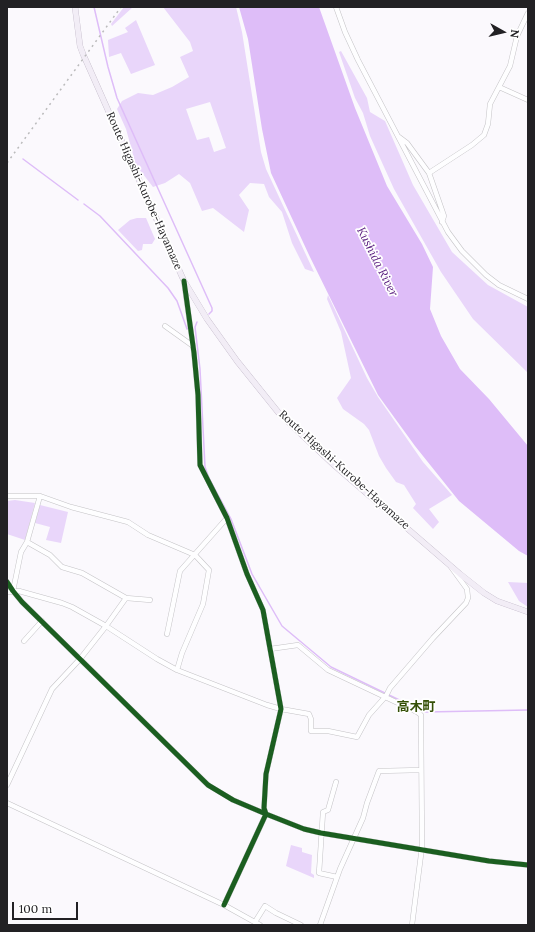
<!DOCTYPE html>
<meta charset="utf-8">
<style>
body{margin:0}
#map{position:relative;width:535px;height:932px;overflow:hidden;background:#fbf9fd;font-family:Lora,serif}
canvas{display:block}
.frame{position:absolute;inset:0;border:8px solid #222124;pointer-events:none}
.north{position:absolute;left:483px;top:12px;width:40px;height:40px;-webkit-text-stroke:3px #fff;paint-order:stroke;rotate:98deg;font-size:11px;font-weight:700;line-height:16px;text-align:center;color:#222124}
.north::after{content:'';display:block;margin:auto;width:14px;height:18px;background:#222124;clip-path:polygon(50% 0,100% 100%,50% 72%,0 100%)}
.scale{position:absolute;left:12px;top:902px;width:66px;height:18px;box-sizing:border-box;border:2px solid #222124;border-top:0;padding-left:5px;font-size:12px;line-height:14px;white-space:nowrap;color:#222124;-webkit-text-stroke:3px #fff;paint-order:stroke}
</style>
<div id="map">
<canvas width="535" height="932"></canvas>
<div class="frame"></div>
<div class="north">N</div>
<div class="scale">100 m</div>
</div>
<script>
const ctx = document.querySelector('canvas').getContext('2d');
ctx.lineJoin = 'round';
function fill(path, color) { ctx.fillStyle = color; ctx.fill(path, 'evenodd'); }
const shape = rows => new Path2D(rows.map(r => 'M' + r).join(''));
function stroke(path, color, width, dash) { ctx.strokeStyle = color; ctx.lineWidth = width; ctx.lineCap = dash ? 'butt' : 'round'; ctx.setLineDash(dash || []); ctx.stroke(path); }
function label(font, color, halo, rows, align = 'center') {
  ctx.font = font + ' Lora,"Noto Sans JP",serif'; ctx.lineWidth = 3.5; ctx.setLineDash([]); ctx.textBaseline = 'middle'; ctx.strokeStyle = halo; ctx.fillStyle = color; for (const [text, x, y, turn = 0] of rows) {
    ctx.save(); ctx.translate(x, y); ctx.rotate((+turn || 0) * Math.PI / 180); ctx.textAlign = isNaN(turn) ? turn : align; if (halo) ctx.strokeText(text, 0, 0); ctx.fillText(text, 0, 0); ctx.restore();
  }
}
const green = shape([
 [124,7,133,7,112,26,111,24],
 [163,7,236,7,242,32,261,152,266,169,314,272,305,269,292,243,282,212,269,197,264,184,250,183,239,195,249,210,244,232,213,208,202,211,190,183,179,174,165,183,153,187,136,165,126,129,117,109,122,101,138,93,153,95,172,87,189,77,180,57,193,51,190,42],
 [210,102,226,148,214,152,209,137,197,140,186,109],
 [136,20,155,65,131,74,121,53,109,57,108,40,128,32,125,28],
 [341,51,367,98,370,112,385,121,413,185,452,252,488,285,528,307,528,373,473,319,441,272,394,189,370,136,363,113,355,98,339,52],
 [137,218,146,218,155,239,152,244,143,244,142,250,138,251,118,230,130,220],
 [328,295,367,378,378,397,423,462,452,495,429,509,439,522,433,529,413,508,416,504,404,485,396,482,386,468,379,456,369,430,364,424,343,409,337,398,351,378,341,332,327,299],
 [15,500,35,503,25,540,7,534,7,501],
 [40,505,68,512,61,543,46,540,50,527,35,523],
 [508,582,528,583,528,607,519,601],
 [291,845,302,848,302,852,312,855,311,873,314,875,314,878,286,866]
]);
const water = shape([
 [239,7,319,7,355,108,387,186,422,244,433,267,430,309,441,336,460,369,489,399,528,446,528,556,519,551,459,501,415,446,378,395,309,255,271,173,262,129,248,39]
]);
const stream = shape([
 [94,7,108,67,117,98,212,308,212,311,209,314],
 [23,159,78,200],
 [84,204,100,216,168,288,177,301,187,329,188,328],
 [197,322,195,327,200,369,205,467,209,478,231,519,252,574,282,626,331,667,420,710,426,712,528,710]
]);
const minor = shape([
 [336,7,345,32,358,60,448,232,462,251,486,275,499,285,528,299],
 [499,87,528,100],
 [399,137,407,143,429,173,444,216,442,222],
 [429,173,472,145,484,135,488,124,490,104,510,66,517,36,528,13],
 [184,282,194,353,198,395,200,465,227,518,247,574,263,610,281,709,266,774,264,808,266,814,224,905],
 [165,326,193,346],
 [7,496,40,496,71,507,128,522,148,535,195,555,209,570,203,604,182,653,177,670],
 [27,542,50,555,62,567,82,573,126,598,150,600],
 [7,582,13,591,22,602,208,785,233,800,266,814,304,829,321,833,489,861,528,865],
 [13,591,21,552,27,542,40,496],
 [7,592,19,591,62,603,72,607,106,626,157,659,177,670,267,705,281,709,309,714,311,719,311,731,328,731,357,737,369,715,386,696,390,688,433,638,466,603,468,598,467,589,451,567],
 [167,634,180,571,227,518],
 [24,641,42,621],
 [270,649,298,645,328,670,417,712,421,715,422,847,412,925],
 [336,782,328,810,323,812,319,873,337,877],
 [7,785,52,689,80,659,106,626,126,598],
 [7,803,224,905,260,925],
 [255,922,265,906,276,913,301,925],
 [320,925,340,869,363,818,367,803,379,771,421,770]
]);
const major = shape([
 [75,7,80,46,83,54,184,281,207,319,237,361,278,412,301,434,335,466,460,574,484,593,497,601,528,612]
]);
const rail = shape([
 [7,163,121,7]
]);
const cycleway = shape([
 [184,281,194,353,198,395,200,465,227,518,247,574,263,610,281,709,266,774,264,808,266,814,224,905],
 [7,582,13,591,22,602,208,785,233,800,266,814,304,829,321,833,489,861,528,865]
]);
const streetNames = [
 ["Route Higashi-Kurobe-Hayamaze",144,191,66],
 ["Route Higashi-Kurobe-Hayamaze",344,470,42]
];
const waterNames = [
 ["Kushida River",377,262,63]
];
const quarterNames = [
 ["高木町",416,707]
];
fill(green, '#e9d6fa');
fill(water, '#debdf8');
stroke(stream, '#debdf8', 1.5);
stroke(minor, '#c4c3c6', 5.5);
stroke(major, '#bdb4c4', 6);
stroke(minor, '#fefeff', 4.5);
stroke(major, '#f2edf6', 5.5);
stroke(rail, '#bbbbbc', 1.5, [2, 4]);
stroke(cycleway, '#1b5e20', 5);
label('11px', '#222124', '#fff', streetNames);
label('italic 12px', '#5c2180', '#fff', waterNames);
label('bold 13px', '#355007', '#fff', quarterNames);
</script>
